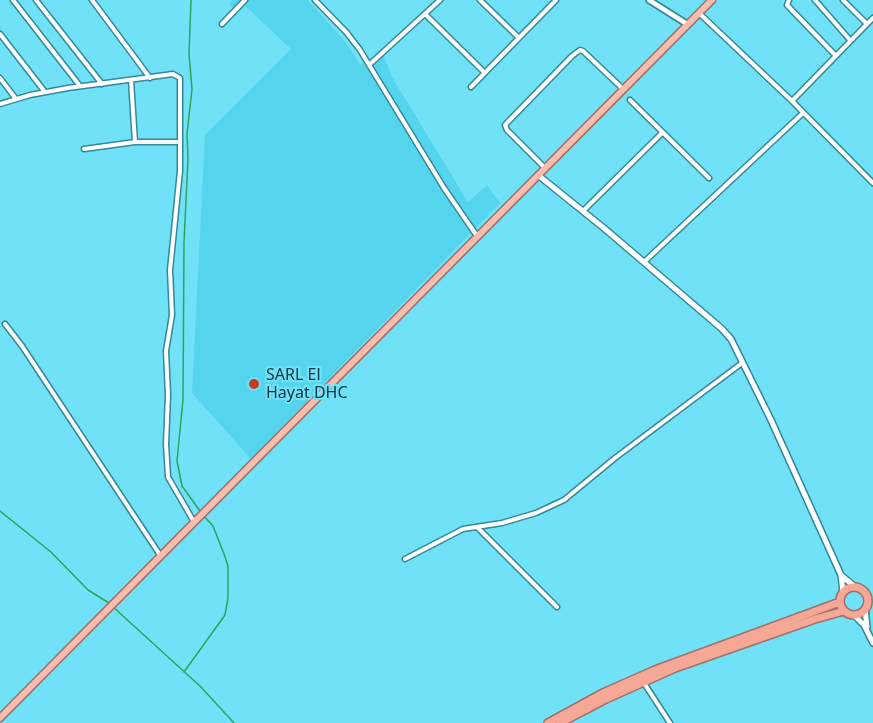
<!DOCTYPE html>
<style>
body{margin:0}
canvas{display:block;background:#71e1f8}
</style>
<canvas width="873" height="723"></canvas>
<script>
const ctx = document.querySelector('canvas').getContext('2d');
ctx.lineJoin = 'round';
function fill(path, color) { ctx.fillStyle = color; ctx.fill(path, 'evenodd'); }
const shape = rows => new Path2D(rows.map(r => 'M' + r).join(''));
function stroke(path, color, width, dash) { ctx.strokeStyle = color; ctx.lineWidth = width; ctx.lineCap = dash ? 'butt' : 'round'; ctx.setLineDash(dash || []); ctx.stroke(path); }
function label(font, color, halo, rows, align = 'center') {
  ctx.font = font + ' "Noto Sans",sans-serif'; ctx.lineWidth = 4.5; ctx.setLineDash([]); ctx.textBaseline = 'middle'; ctx.strokeStyle = halo; ctx.fillStyle = color; for (const [text, x, y, turn = 0] of rows) {
    ctx.save(); ctx.translate(x, y); ctx.rotate((+turn || 0) * Math.PI / 180); ctx.textAlign = isNaN(turn) ? turn : align; if (halo) ctx.strokeText(text, 0, 0); ctx.fillText(text, 0, 0); ctx.restore();
  }
}
const built = shape([
 [232,0,308,0,347,44,360,65,382,51,392,77,468,202,487,185,500,203,251,459,192,393,205,135,291,49,241,2,234,8,229,5]
]);
const stream = shape([
 [191,0,189,54,192,89,187,134,188,159,184,242,183,400,177,461,182,486,200,511],
 [0,511,51,552,88,590,109,603],
 [112,606,201,687,234,723],
 [184,672,225,615,228,598,228,566,224,554,213,526,203,515]
]);
const minor = shape([
 [13,0,80,86],
 [36,0,102,84],
 [92,0,150,78],
 [315,0,347,33,360,50,444,188,477,236],
 [480,0,519,38],
 [789,0,787,5,836,56],
 [815,0,850,40],
 [843,0,867,24],
 [699,13,792,101,873,18],
 [425,14,485,73],
 [222,24,245,0],
 [0,34,45,92],
 [369,65,440,0],
 [0,78,16,99],
 [131,80,135,142],
 [471,87,556,0],
 [630,100,709,178],
 [792,101,873,183],
 [0,104,30,95,68,88,173,74,180,78,180,171,170,270,172,315,166,351,168,395,166,444,168,477,194,522],
 [84,149,135,142,179,142],
 [545,168,507,130,505,125,572,56,580,50,583,51,623,89],
 [583,211,662,133],
 [644,262,803,113],
 [5,324,22,346,160,555],
 [477,527,557,607],
 [405,559,463,529,502,523,536,513,564,500,615,458,742,363],
 [644,683,670,723]
]);
const tertiary = shape([
 [649,0,687,24]
]);
const secondary = shape([
 [538,175,605,229,721,328,731,339,771,420,841,575,843,592],
 [842,576,855,587],
 [865,609,867,627],
 [854,615,864,625,873,643]
]);
const primary = shape([
 [0,718,712,0]
]);
const trunk = shape([
 '840 601a14 14 0 1 1 28 0a14 14 0 1 1-28 0Z',
 [548,723,603,693,655,670,840,602],
 [560,723,606,699,675,668,815,619,844,611]
]);
const markers = [
 [254,384,6,"#c53a20"]
];
const poiNames = [
 ["SARL El",266,375],
 ["Hayat DHC",266,393]
];
fill(built, '#55d5ed');
stroke(stream, '#2ba45d', 1.5);
stroke(minor, '#31899a', 7);
stroke(tertiary, '#31899a', 8);
stroke(secondary, '#31899a', 8);
stroke(primary, '#a07267', 9);
stroke(trunk, '#a07267', 10);
stroke(minor, '#fff', 4);
stroke(tertiary, '#fff', 4.5);
stroke(secondary, '#fff', 5);
stroke(primary, '#f9bdb0', 6);
stroke(trunk, '#f7a796', 7);
for (const [x, y, r, color] of markers) { const dot = new Path2D(); dot.arc(x, y, r, 0, 2 * Math.PI); ctx.fillStyle = color; ctx.fill(dot); stroke(dot, '#71e1f8', 2); }
label('16px', '#013740', '#71e1f8', poiNames, 'left');
</script>
